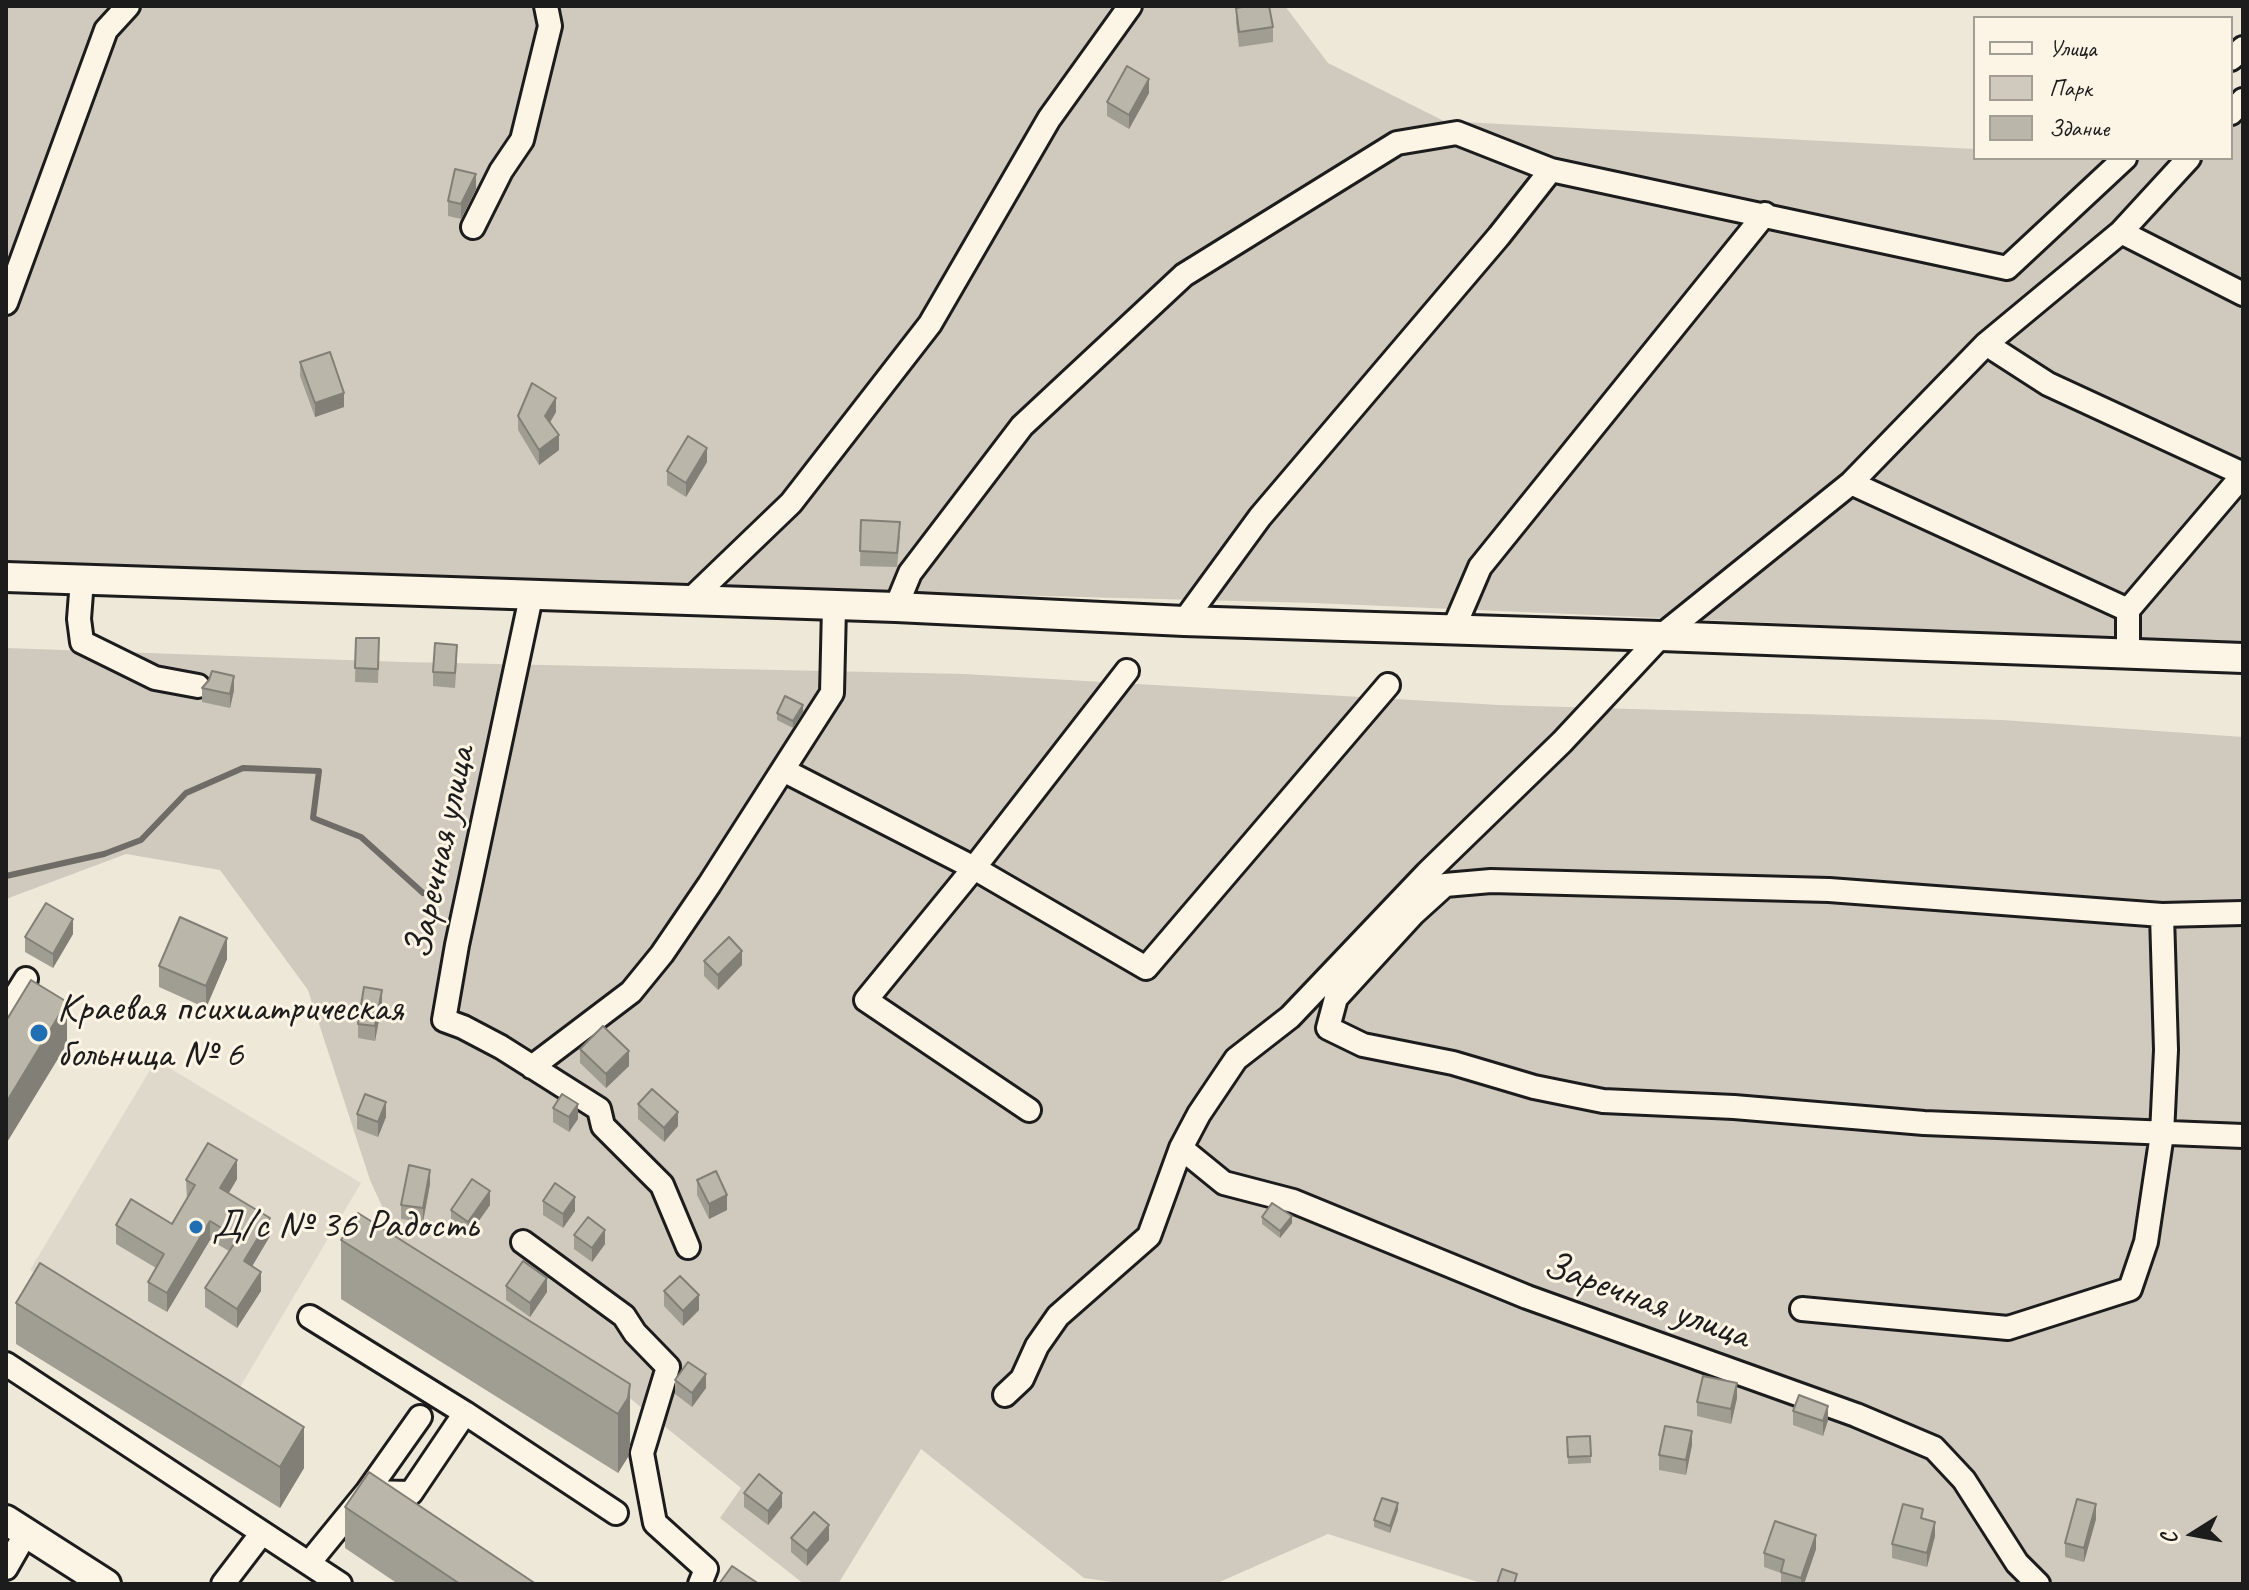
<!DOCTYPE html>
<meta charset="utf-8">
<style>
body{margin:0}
#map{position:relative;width:2249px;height:1590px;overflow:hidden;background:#eee8d9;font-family:Caveat,sans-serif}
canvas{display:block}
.frame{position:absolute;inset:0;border:8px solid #1c1c1c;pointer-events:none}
.legend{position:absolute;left:1973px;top:16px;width:260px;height:144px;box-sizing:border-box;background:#fcf5e5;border:2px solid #a29e95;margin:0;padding:10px 14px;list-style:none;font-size:24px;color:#1c1c1c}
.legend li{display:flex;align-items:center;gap:16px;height:40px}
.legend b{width:40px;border:2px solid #a29e95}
.north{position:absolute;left:2153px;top:1494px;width:80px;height:80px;-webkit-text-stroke:6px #fcf5e5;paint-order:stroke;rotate:259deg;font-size:22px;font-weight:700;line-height:32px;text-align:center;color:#1c1c1c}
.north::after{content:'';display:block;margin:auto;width:28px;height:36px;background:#1c1c1c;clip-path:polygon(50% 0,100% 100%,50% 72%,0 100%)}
</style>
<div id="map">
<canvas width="2249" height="1590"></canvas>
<div class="frame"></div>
<ul class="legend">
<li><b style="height:10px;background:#fcf5e5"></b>Улица</li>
<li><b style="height:22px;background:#cfcabd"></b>Парк</li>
<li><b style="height:22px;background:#bab6aa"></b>Здание</li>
</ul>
<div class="north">С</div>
</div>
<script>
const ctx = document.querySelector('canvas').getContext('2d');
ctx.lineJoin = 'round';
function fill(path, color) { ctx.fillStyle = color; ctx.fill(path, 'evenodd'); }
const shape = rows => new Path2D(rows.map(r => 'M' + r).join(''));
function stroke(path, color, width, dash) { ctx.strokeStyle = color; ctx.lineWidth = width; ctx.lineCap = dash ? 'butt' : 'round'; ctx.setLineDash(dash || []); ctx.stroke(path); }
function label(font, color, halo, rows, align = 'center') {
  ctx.font = font + ' Caveat,sans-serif'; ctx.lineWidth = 6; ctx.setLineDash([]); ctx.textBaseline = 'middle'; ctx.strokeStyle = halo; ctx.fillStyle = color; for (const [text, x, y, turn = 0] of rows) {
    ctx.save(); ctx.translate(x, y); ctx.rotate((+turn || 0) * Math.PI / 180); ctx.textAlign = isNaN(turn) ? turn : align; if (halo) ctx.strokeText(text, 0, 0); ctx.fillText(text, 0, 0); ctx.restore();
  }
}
const built = shape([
 [156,1060,361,1183,236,1394,30,1270]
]);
const green = shape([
 [6,6,1285,6,1328,63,1444,121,1975,149,1975,158,2231,158,2231,99,2243,94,2243,643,1314,603,692,587,6,562],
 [6,648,403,662,965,674,1499,705,2002,720,2243,737,2243,1584,1484,1584,1328,1534,1215,1584,1126,1584,1084,1578,921,1449,838,1584,804,1584,720,1518,741,1488,611,1383,409,1265,370,1180,308,990,220,870,126,854,6,899]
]);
const stream = shape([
 [6,876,104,854,141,840,186,793,243,768,319,771,313,818,361,837,423,893]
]);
const minor = shape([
 [2231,59,2243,48],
 [2231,113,2243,100],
 [473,227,501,171,522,140,550,26,546,6],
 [2121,232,2243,294],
 [6,303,106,30,128,6],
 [1986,344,2048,384,2243,474],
 [1851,483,2128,610],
 [82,580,79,619,82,642,155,678,198,686],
 [531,597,457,945,444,1020,463,1027,501,1047,599,1109,603,1126,662,1185,688,1247],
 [688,602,791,503,930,324,1049,119,1130,6],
 [896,607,910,573,1022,426,1184,275,1397,143,1457,133,1551,170,2007,268,2125,158],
 [1184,621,1260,517,1499,236,1551,170],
 [1453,630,1480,567,1765,214],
 [2128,654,2128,610,2243,475],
 [783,770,974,868,1146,968,1388,685],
 [2243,913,2162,915,1829,890,1491,881,1445,885,1413,914,1336,998,1328,1028,1363,1045,1453,1063,1534,1087,1603,1101,1734,1107,1924,1123,2243,1136],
 [6,1011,26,979],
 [532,1067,631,992,662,954,709,885,832,693,834,607],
 [1029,1110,866,1000,974,868,1127,671],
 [1181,1148,1224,1183,1293,1201,1527,1297,1856,1415,1934,1448,1964,1480,2017,1563,2038,1584],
 [523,1242,624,1316,635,1333,668,1367,642,1453,655,1523,706,1569,700,1584],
 [1802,1309,2008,1328,2130,1289,2146,1242,2162,1134,2166,1050,2162,915],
 [310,1317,465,1413,616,1513],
 [6,1364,340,1584],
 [1005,1395,1022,1379,1037,1346,1058,1316,1149,1236,1181,1148,1199,1114,1236,1059,1290,1017,1427,873,1562,742,1661,636,1851,483,1986,344,2121,232,2189,158],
 [367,1492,420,1417],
 [309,1563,367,1492,411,1493,465,1413],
 [6,1568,26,1533],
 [223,1584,262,1533]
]);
const major = shape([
 [6,577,896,607,1184,621,1661,636,2243,658],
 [6,1520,106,1584]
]);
const wall = shape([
 [1236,8,1273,27,1273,42,1239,47,1236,22],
 [1149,93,1129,129,1107,116,1107,102],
 [476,189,461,219,448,216,448,201],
 [300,362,344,407,315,417,300,376],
 [556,412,550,423,559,450,539,465,518,430,518,416],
 [707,462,686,497,667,485,667,471],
 [861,520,900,536,897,567,860,566],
 [356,638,379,653,378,683,355,682],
 [457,659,455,688,433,686,433,672],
 [202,688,234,690,230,708,202,702],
 [803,712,793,728,777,720,777,713],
 [73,934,53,968,25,952,25,937],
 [227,959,206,1008,159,987,159,966],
 [704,961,742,965,718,990,704,976],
 [382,1004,375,1041,358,1038,358,1024],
 [580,1049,629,1066,606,1088,580,1063],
 [638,1104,678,1126,664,1142,638,1119],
 [553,1108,578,1119,569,1132,553,1122],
 [357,1114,386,1117,378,1137,357,1129],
 [237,1179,229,1193,270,1236,252,1266,261,1291,237,1328,205,1307,205,1288,229,1251,210,1240,167,1312,148,1301,148,1282,156,1268,116,1244,116,1225,172,1224,187,1199,186,1180],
 [697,1180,727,1210,709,1219,697,1195],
 [430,1184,423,1222,401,1219,401,1205],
 [543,1201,575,1211,563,1228,543,1215],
 [490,1205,468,1236,451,1224,451,1210],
 [1262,1217,1292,1223,1280,1238,1262,1224],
 [574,1235,605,1244,592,1262,574,1249],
 [341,1240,630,1384,630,1443,628,1457,618,1473,341,1299],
 [506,1286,547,1292,530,1317,506,1300],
 [664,1291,699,1310,683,1326,664,1306],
 [16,1303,304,1468,280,1508,16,1344],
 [675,1380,706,1388,692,1407,675,1394],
 [1737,1398,1731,1424,1697,1416,1697,1402],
 [1793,1411,1828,1420,1823,1436,1793,1425],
 [1590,1436,1591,1463,1568,1464,1567,1437],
 [1692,1445,1686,1475,1659,1470,1659,1455],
 [744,1493,782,1507,768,1525,744,1507],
 [345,1507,536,1584,398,1584,345,1548],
 [1398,1510,1390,1533,1374,1527,1374,1520],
 [1923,1519,1935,1536,1927,1567,1892,1558,1892,1544],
 [2096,1519,2084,1562,2065,1557,2065,1543],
 [791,1538,829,1540,807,1566,791,1552],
 [1816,1549,1804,1584,1781,1584,1781,1573,1764,1567,1764,1553]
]);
const shadedWall = shape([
 [1149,79,1149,93,1129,129,1129,115],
 [476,174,476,189,461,219,461,204],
 [344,393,344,407,315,417,315,403],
 [556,398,556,412,545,430,545,416],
 [559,435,559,450,539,465,539,450],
 [707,448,707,462,686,497,686,483],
 [234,676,234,690,230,708,230,694],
 [803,705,803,712,793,728,793,721],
 [73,919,73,934,53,968,53,954],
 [227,938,227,959,206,1008,206,986],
 [742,951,742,965,718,990,718,975],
 [382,990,382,1004,375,1041,375,1026],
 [67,1002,67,1044,6,1144,6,1103],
 [629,1051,629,1066,606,1088,606,1074],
 [386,1102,386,1117,378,1137,378,1122],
 [578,1104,578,1119,569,1132,569,1117],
 [678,1112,678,1126,664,1142,664,1128],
 [237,1160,237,1179,220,1207,220,1188],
 [430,1170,430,1184,423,1222,423,1208],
 [490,1191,490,1205,468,1236,468,1222],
 [727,1195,727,1210,709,1219,709,1204],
 [575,1197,575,1211,563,1228,563,1214],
 [1292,1216,1292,1223,1280,1238,1280,1231],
 [270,1218,270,1236,244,1280,244,1261],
 [210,1221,210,1240,167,1312,167,1293],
 [605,1230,605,1244,592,1262,592,1248],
 [261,1272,261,1291,237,1328,237,1309],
 [547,1278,547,1292,530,1317,530,1303],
 [699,1295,699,1310,683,1326,683,1311],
 [706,1374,706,1388,692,1407,692,1393],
 [1737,1383,1737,1398,1731,1424,1731,1409],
 [630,1384,630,1443,628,1457,618,1473,618,1414],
 [1828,1406,1828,1420,1823,1436,1823,1421],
 [304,1427,304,1468,280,1508,280,1467],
 [1692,1431,1692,1445,1686,1475,1686,1460],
 [782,1493,782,1507,768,1525,768,1511],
 [1398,1503,1398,1510,1390,1533,1390,1526],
 [2096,1504,2096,1519,2084,1562,2084,1548],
 [1935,1522,1935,1536,1927,1567,1927,1553],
 [829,1525,829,1540,807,1566,807,1551],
 [1816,1535,1816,1549,1804,1584,1801,1584,1801,1578]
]);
const building = shape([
 [1249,6,1269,6,1273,27,1239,32,1236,8,1249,6],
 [1127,66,1149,79,1129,115,1107,102,1127,66],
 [455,169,476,174,461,204,448,201,455,169],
 [330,352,344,393,315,403,300,362,330,352],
 [532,383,556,398,545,416,559,435,539,450,518,416,532,383],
 [688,436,707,448,686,483,667,471,688,436],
 [861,520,900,522,897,553,860,551,861,520],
 [356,638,379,638,378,669,355,668,356,638],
 [435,643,457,645,455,673,433,672,435,643],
 [212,671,234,676,230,694,202,688,209,680,212,671],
 [785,696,803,705,793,721,777,713,785,696],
 [46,903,73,919,53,954,25,937,46,903],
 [180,917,227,938,206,986,159,966,180,917],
 [729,937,742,951,718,975,704,961,729,937],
 [31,980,67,1002,6,1103,6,1021,31,980],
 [364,987,382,990,375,1026,358,1024,364,987],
 [603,1026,629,1051,606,1074,580,1049,603,1026],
 [652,1089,678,1112,664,1128,638,1104,652,1089],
 [365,1094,386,1102,378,1122,357,1114,365,1094],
 [562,1094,578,1104,569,1117,553,1108,562,1094],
 [208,1143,237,1160,220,1188,270,1218,244,1261,261,1272,237,1309,205,1288,238,1238,210,1221,167,1293,148,1282,164,1254,116,1225,131,1199,172,1224,195,1185,186,1180,208,1143],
 [409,1165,430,1170,423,1208,401,1205,409,1165],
 [716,1171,727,1195,709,1204,697,1180,716,1171],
 [472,1179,490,1191,468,1222,451,1210,472,1179],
 [555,1183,575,1197,563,1214,543,1201,555,1183],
 [1272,1203,1292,1216,1280,1231,1262,1217,1272,1203],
 [358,1213,630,1384,628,1398,618,1414,341,1240,358,1213],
 [588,1217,605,1230,592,1248,574,1235,588,1217],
 [523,1261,547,1278,530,1303,506,1286,523,1261],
 [40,1263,304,1427,280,1467,16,1303,40,1263],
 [680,1276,699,1295,683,1311,664,1291,680,1276],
 [688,1362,706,1374,692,1393,675,1380,688,1362],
 [1703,1376,1737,1383,1731,1409,1697,1402,1703,1376],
 [1799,1395,1828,1406,1823,1421,1793,1411,1799,1395],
 [1665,1426,1692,1431,1686,1460,1659,1455,1665,1426],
 [1590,1436,1591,1456,1568,1457,1567,1437,1590,1436],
 [369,1472,536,1584,460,1584,345,1507,369,1472],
 [759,1474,782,1493,768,1511,744,1493,759,1474],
 [1382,1498,1398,1503,1390,1526,1374,1520,1382,1498],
 [2077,1499,2096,1504,2084,1548,2065,1543,2077,1499],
 [1903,1504,1923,1509,1921,1518,1935,1522,1927,1553,1892,1544,1903,1504],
 [814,1512,829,1525,807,1551,791,1538,814,1512],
 [1775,1521,1816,1535,1801,1578,1781,1572,1784,1560,1764,1553,1775,1521],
 [732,1566,759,1584,719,1584,732,1566],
 [1502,1569,1517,1574,1514,1584,1497,1584,1502,1569]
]);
const markers = [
 [39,1033,10,"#1f6fb2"],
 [196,1227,8,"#1f6fb2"]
];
const streetNames = [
 ["Заречная улица",441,853,-78],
 ["Заречная улица",1646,1301,20]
];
const poiNames = [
 ["Краевая психиатрическая",57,1010],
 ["больница № 6",57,1056],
 ["Д/с № 36 Радость",212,1227]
];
fill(built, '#ded9cb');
fill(green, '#cfcabd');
stroke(stream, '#6f6c67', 6);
stroke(minor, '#1c1c1c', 28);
stroke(major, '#1c1c1c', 34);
stroke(minor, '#fcf5e5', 22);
stroke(major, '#fcf5e5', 28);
fill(wall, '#a09d92');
fill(shadedWall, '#827f77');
fill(building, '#bab6aa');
stroke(building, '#827f77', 2);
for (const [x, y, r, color] of markers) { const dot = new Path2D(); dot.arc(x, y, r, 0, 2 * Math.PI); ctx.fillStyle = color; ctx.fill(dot); stroke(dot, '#fcf5e5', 3); }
label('40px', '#1c1c1c', '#fcf5e5', streetNames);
label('40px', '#1c1c1c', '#fcf5e5', poiNames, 'left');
</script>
